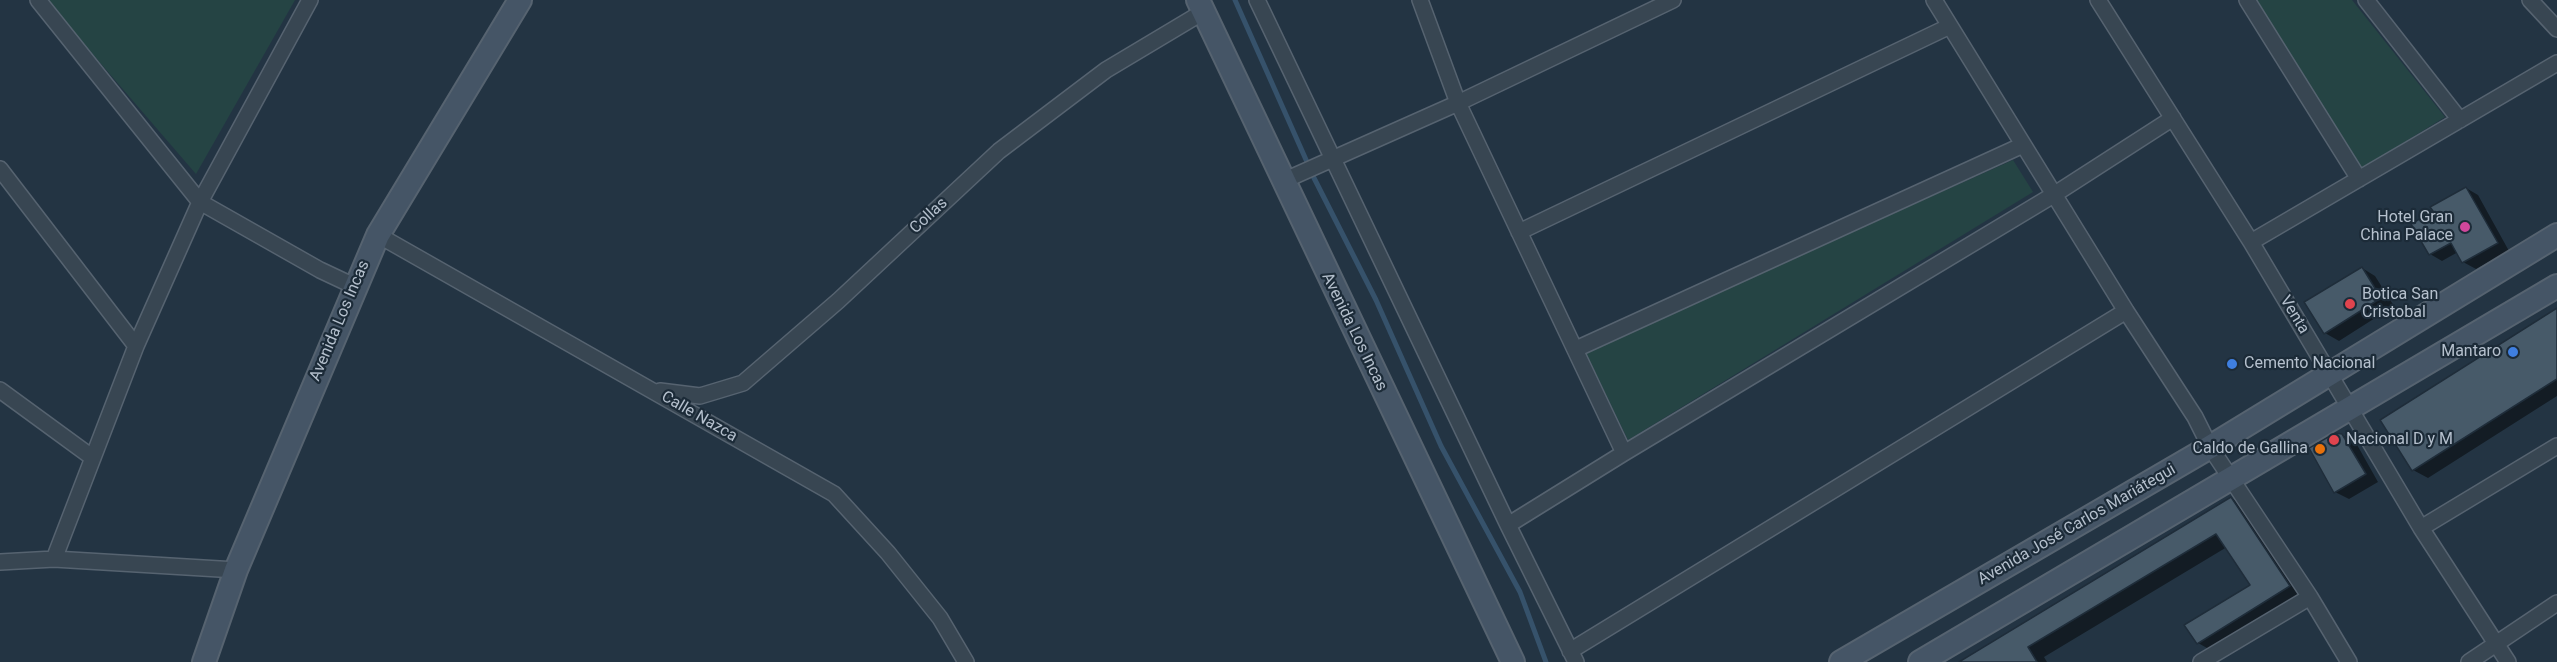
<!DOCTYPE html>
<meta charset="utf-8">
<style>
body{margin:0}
canvas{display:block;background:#233443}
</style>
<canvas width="2557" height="662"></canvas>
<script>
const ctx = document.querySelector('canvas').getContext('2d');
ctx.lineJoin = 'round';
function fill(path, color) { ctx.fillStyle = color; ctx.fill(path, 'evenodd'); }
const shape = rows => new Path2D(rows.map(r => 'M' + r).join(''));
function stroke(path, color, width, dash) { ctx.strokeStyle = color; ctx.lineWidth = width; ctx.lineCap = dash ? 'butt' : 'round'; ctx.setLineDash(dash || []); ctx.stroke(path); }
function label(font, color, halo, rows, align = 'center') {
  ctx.font = font + ' Roboto,sans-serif'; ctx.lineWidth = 4.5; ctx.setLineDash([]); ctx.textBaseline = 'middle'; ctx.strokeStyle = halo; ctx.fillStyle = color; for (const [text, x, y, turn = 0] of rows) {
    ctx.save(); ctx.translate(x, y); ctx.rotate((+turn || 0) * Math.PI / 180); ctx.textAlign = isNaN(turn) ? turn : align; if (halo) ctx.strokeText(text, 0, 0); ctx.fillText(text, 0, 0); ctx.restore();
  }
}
const green = shape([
 [46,0,295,0,196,174],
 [2255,0,2352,0,2445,117,2361,169],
 [2013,160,2033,192,1628,440,1585,351]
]);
const shadow = shape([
 [2466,188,2478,195,2509,251,2476,269,2463,262,2458,252,2442,261,2430,254,2435,212],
 [2362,268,2375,276,2394,306,2339,341,2325,333,2306,303],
 [2557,309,2557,396,2428,478,2413,470],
 [2342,435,2356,443,2378,482,2349,499,2335,492],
 [2231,498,2249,509,2307,597,2216,653,2198,643,2252,585,2227,547,2044,657,2047,662,1961,662]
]);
const stream = shape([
 [1235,0,1307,162],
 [1313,176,1376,300,1441,446,1520,592,1546,662]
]);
const building = shape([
 [2466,187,2498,243,2462,263,2451,243,2429,255,2411,224,2433,211,2430,207,2466,187],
 [2362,267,2381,298,2324,334,2304,302,2362,267],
 [2557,308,2557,379,2412,471,2380,420,2557,308],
 [2335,433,2342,434,2366,474,2334,493,2309,448,2335,433],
 [2231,497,2290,586,2197,644,2184,625,2250,585,2216,534,2028,647,2037,662,1959,662,2231,497]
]);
const street = shape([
 [38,0,200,202,320,270,354,286],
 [1257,0,1508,525,1576,662],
 [1420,0,1458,103,1624,453],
 [1934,0,2126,311,2195,417,2210,447,2310,597,2349,662],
 [2098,0,2251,242,2421,528,2508,662],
 [2247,0,2359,179],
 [2366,0,2460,120],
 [2530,0,2557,29],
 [0,169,136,346],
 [1283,181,1458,103,1673,0],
 [1519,232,1950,26],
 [378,235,834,494,888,553,940,618,966,662],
 [2251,242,2557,63],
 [1576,349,2023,145],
 [0,390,93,458],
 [660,391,700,396,743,383,838,301,999,151,1106,70,1203,12],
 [1508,525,1624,453,2055,194,2173,118],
 [2421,528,2557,446],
 [54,559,136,346,200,202,310,0],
 [0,562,54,559,236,570],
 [1570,651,2126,311],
 [2201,662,2310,597],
 [2469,662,2557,603]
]);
const secondary = shape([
 [1198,0,1513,662],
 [204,662,236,570,378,235,520,0],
 [1841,662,2210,447,2557,235],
 [1920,662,2557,286]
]);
const markers = [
 [2465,227,6,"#d1479c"],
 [2350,304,6,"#e0444e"],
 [2513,352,6,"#3f7fe0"],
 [2232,364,6,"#3f7fe0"],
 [2334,440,6,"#e0444e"],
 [2320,449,6,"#e8710a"]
];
const streetNames = [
 ["Collas",929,216,-43],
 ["Venta",2294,315,59],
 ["Avenida Los Incas",340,321,-67],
 ["Avenida Los Incas",1354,332,64],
 ["Calle Nazca",699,417,30],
 ["Avenida José Carlos Mariátegui",2077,525,-30]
];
const poiNames = [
 ["Hotel Gran",2453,218],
 ["China Palace",2453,236],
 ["Botica San",2362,295,"left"],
 ["Cristobal",2362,313,"left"],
 ["Mantaro",2501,352],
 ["Cemento Nacional",2244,364,"left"],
 ["Nacional D y M",2346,440,"left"],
 ["Caldo de Gallina",2308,449]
];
fill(green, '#254444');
fill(shadow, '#0007');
stroke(stream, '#36526b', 5);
fill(building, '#475a69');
stroke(building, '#1f2d3a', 1.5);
stroke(street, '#566370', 18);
stroke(secondary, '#566370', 26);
stroke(street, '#384652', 15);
stroke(secondary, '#455566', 22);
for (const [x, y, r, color] of markers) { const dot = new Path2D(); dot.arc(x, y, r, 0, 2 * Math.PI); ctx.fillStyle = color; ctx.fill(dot); stroke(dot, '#1c2b38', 2); }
label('16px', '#b5c0cd', '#1c2b38', streetNames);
label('16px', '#b5c0cd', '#1c2b38', poiNames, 'right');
</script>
